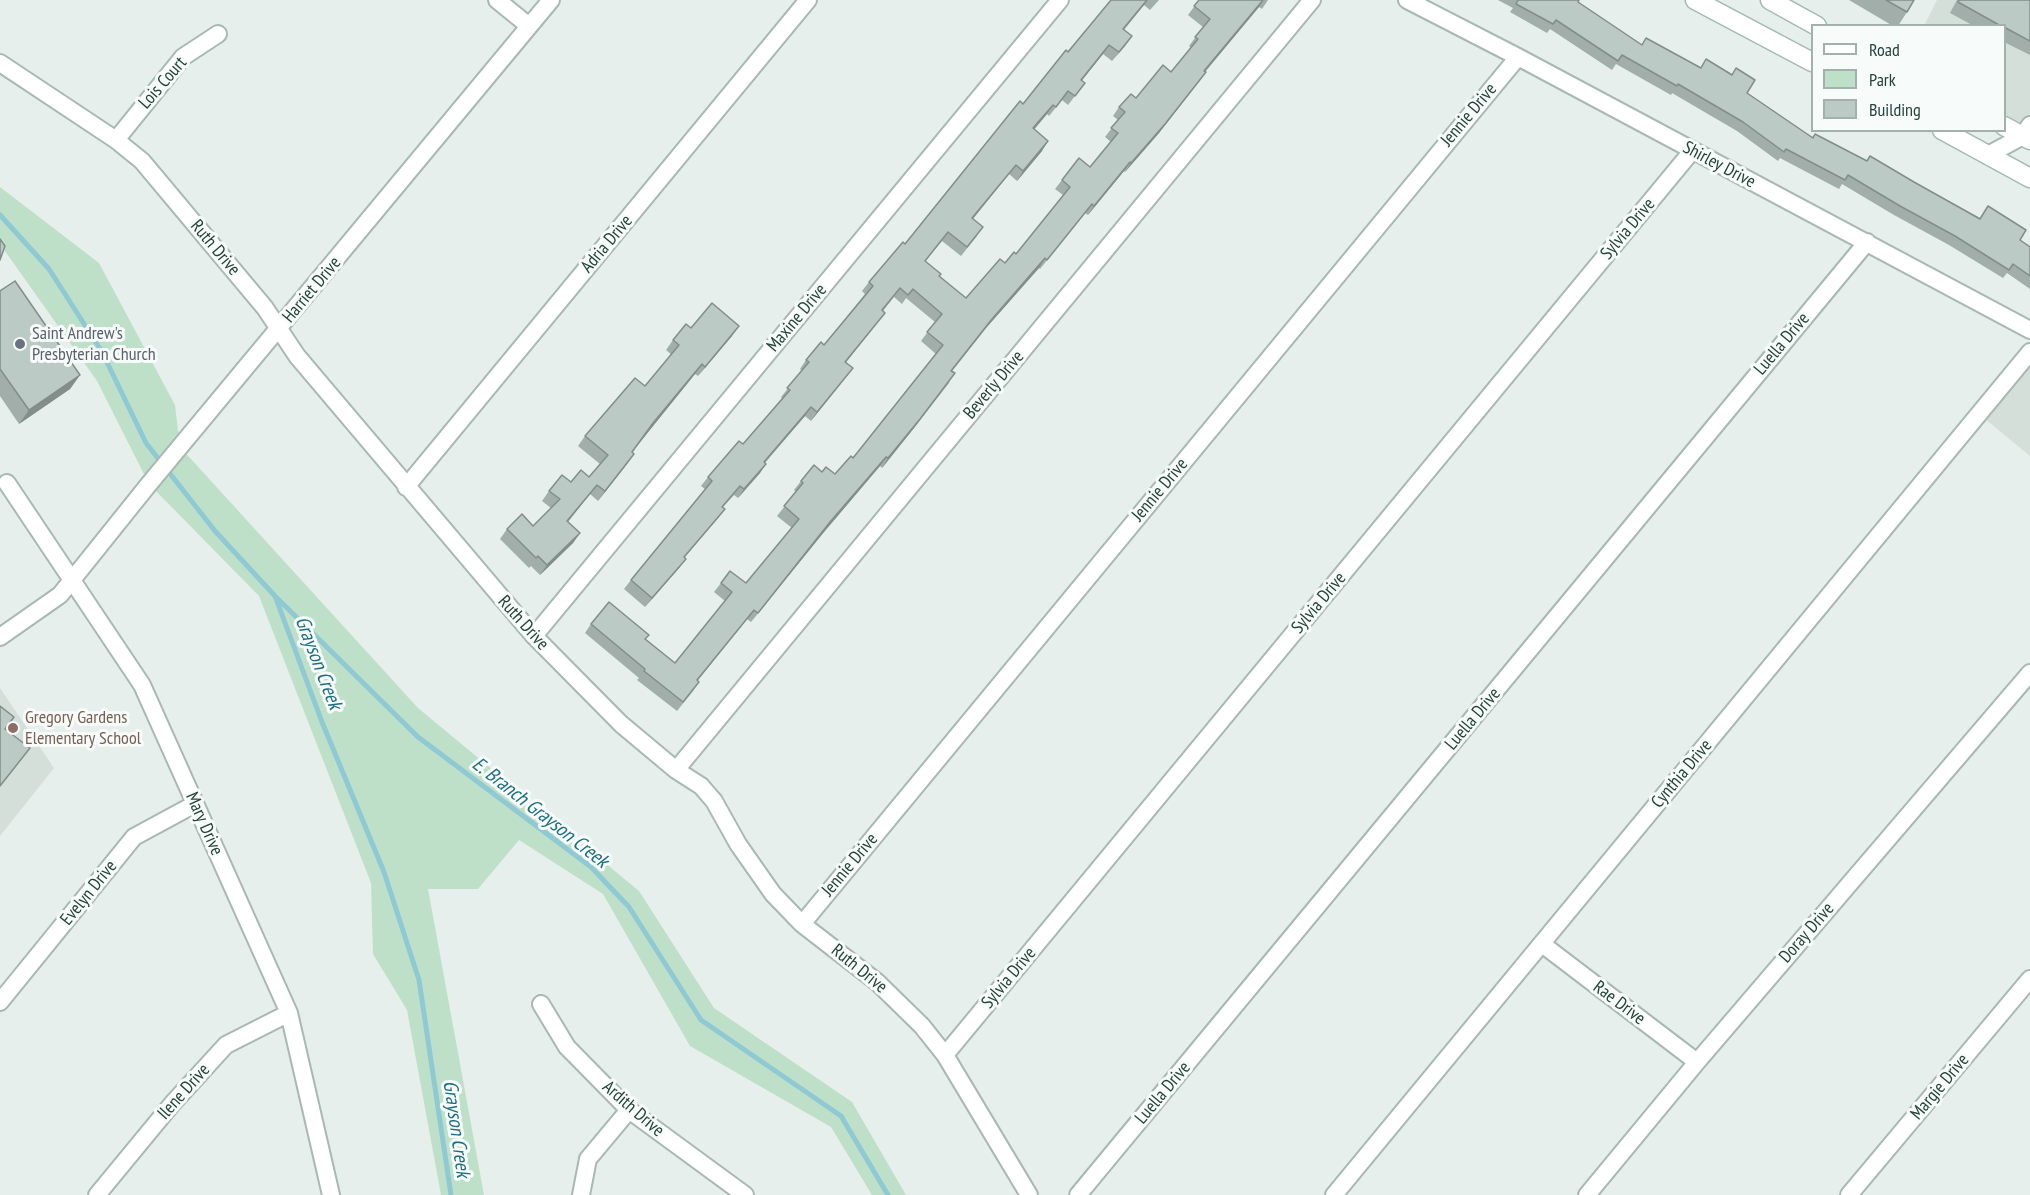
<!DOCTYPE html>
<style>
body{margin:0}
#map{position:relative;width:2030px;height:1195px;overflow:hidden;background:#e6efeb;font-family:"PT Sans Narrow",sans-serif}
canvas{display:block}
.legend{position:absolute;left:1811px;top:24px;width:195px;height:108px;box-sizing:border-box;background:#f7fbf9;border:2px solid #a3b1ad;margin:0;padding:8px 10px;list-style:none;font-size:18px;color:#24423a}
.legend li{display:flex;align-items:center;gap:12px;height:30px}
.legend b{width:30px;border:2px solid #a3b1ad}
</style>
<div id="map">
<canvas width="2030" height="1195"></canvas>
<ul class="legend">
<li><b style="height:8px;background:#fff"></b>Road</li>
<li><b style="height:16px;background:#bfe0c8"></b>Park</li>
<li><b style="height:16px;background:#bbcac4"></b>Building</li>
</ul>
</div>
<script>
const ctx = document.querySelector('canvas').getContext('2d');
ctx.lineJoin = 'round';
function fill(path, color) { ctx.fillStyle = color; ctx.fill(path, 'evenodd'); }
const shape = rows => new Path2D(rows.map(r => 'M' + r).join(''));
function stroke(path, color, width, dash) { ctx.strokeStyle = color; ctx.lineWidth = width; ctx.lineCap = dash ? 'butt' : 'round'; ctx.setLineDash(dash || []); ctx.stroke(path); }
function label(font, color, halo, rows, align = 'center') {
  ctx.font = font + ' "PT Sans Narrow",sans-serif'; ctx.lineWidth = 6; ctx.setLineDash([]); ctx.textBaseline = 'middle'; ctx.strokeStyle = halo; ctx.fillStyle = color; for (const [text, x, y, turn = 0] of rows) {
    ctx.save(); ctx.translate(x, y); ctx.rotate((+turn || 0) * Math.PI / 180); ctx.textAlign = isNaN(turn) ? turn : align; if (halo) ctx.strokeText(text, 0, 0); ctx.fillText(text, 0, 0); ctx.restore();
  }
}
const built = shape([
 [1937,0,2030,0,2030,140,2005,126,2004,26,1924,26],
 [2030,352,2030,456,1979,414],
 [0,688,54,768,0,836]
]);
const green = shape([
 [0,187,99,263,175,405,180,447,418,708,639,891,714,1008,852,1102,906,1195,872,1195,831,1127,690,1046,603,894,519,840,478,889,428,889,484,1195,441,1195,407,1010,373,954,371,883,259,596,149,484,97,381,0,244]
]);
const stream = shape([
 [0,215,49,269,102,352,146,443,215,531,275,596,322,722,384,872,419,980,451,1195],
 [277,598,418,737,591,867,629,907,701,1020,841,1116,888,1195]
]);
const street = shape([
 [497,0,529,26],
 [1407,0,1518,57,2030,330],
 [0,63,116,140,142,161,265,308,297,356,534,636,621,724,676,770,701,786,714,801,738,844,773,894,802,924,877,982,922,1026,945,1055,1029,1195],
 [116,140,183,57,218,34],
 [1988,155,2023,136,2030,125],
 [7,483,142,685,289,1013,331,1195],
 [406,487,808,0],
 [534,636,1060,0],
 [0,637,60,595,149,484,551,0],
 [676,770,1312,0],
 [802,924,1518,57],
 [1542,944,1697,1062],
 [0,1002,134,837,195,804],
 [541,1004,567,1047,629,1110,745,1195],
 [945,1055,1692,151],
 [97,1195,172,1104,226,1045,289,1013],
 [581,1195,588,1159,629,1110],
 [1078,1195,1867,242],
 [1334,1195,2030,352],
 [1587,1195,1697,1062,2030,673],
 [1849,1195,2030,979]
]);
const secondary = shape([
 [1695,0,1812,62],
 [1770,0,1817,26],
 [2004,126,2030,140],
 [1942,130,2030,178]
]);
const wall = shape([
 [1111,0,1159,0,1150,10,1144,5,1124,30,1132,36,1112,61,1103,54,1082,80,1085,83,1068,105,1062,100,1049,116,1047,114,1034,129,1042,151,1017,181,1009,174,973,219,977,236,961,256,942,241,925,261,939,276,966,298,1016,254,1063,195,1055,189,1062,180,1090,167,1111,142,1105,137,1118,120,1113,116,1119,107,1136,98,1171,72,1191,48,1189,46,1203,27,1188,15,1199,0,1268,0,1262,9,1259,7,1205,72,1206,72,1199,82,1159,133,1125,172,1124,171,1088,215,1085,213,1040,269,1039,268,986,328,952,371,949,383,914,428,882,468,880,466,824,532,751,622,747,619,697,681,693,691,677,711,637,680,639,678,585,633,591,624,646,639,675,663,725,601,714,592,721,583,746,583,792,528,777,516,796,492,794,490,801,481,822,472,835,474,853,458,936,354,921,341,935,322,906,298,902,304,894,297,883,311,885,313,878,322,846,362,853,368,846,377,811,421,805,416,765,463,760,473,738,498,734,495,723,507,725,509,718,518,684,558,679,568,645,607,624,589,631,580,705,489,701,486,708,477,743,444,782,398,781,397,802,371,800,369,806,360,824,345,865,294,862,291,869,282,905,244],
 [1498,0,1579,0,1578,2,1641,45,1646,38,1700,68,1706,59,1732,74,1736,68,1747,93,1812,137,1815,134,1866,161,1914,182,1980,218,1988,206,2020,240,2030,247,2030,289,2007,273,2003,278,1949,245,1894,215,1842,184,1839,189,1780,158,1778,161,1737,131,1672,93,1671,95,1616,64,1612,70,1550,29,1547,33,1510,12,1513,8],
 [1849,0,1914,0,1907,12,1898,26,1893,26],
 [1957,0,2030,0,2030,55,2004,42,2004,26,1974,26,1950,13],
 [0,291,80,375,70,389,19,424,0,396],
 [691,328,732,336,698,376,695,374,647,433,632,452,627,464,598,501,590,494,568,522,580,533,573,543,540,575,531,566,529,568,500,539,507,529,533,526,551,508,542,501,549,491,571,482,589,477,600,464,578,446,585,436,645,386,672,355,666,350,673,340]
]);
const shadedWall = shape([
 [1147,0,1144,5,1116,38,1123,29],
 [1263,0,1259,7,1198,80,1204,71],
 [1132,36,1125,46,1112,61,1119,52],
 [1109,45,1103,54,1075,89,1081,80],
 [1206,72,1159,133,1125,172,1131,163],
 [1053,105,1047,114,1027,138,1033,128],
 [1048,141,1042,151,1017,181,1023,171],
 [1130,162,1124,171,1088,215,1094,206],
 [1016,165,1009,174,966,227,972,218],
 [1045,258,1039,268,986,328,945,380,992,319],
 [885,313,878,322,839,371,845,362],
 [739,326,732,336,698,376,705,367],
 [702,364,695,374,625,461,653,423],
 [853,368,846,377,811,421,817,412],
 [955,373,914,428,882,468,888,458],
 [80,375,70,389,19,424,29,410],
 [811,407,805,416,757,471,764,462],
 [634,454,627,464,598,501,605,491],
 [886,457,880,466,824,532,751,622,830,522],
 [766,464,760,473,738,498,744,489],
 [597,485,590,494,560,531,567,521],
 [725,509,718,518,677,566,684,557],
 [580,533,573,543,540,575,547,565],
 [686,559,679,568,645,607,652,598],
 [754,610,747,619,690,690,697,680]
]);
const building = shape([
 [1111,0,1147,0,1123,29,1132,36,1119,52,1109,45,1081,80,1085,83,1075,96,1068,91,1056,107,1053,105,1033,128,1048,141,1023,171,1016,165,972,218,983,227,967,247,948,232,925,261,941,274,939,276,966,298,1000,259,1005,263,1014,252,1016,254,1070,187,1062,180,1079,158,1090,167,1118,133,1111,128,1125,112,1119,107,1131,94,1136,98,1163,65,1171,72,1198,39,1195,37,1210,19,1194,6,1199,0,1263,0,1204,71,1206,72,1165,124,1131,163,1130,162,1094,206,1092,204,1047,260,1045,258,992,319,951,371,955,373,920,419,888,458,886,457,830,522,758,613,754,610,697,680,699,682,683,702,644,671,645,669,591,624,609,602,649,635,645,639,675,663,732,592,721,583,730,571,746,583,799,519,784,506,803,483,801,481,814,465,822,472,826,467,835,474,851,456,853,458,943,345,927,332,942,314,913,289,908,295,900,288,882,310,885,313,845,362,853,368,817,412,811,407,764,462,766,464,744,489,740,486,722,507,725,509,684,557,686,559,652,598,631,580,712,481,708,477,739,441,743,444,790,390,787,388,809,362,806,360,821,342,824,345,873,286,869,282,903,242,905,244,1020,101,1023,104,1066,50,1068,52,1111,0],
 [1518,0,1579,0,1578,2,1642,45,1646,38,1701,68,1706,59,1732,75,1736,68,1755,80,1747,93,1813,138,1815,134,1867,161,1870,156,1914,182,1980,219,1988,206,2026,230,2020,240,2030,247,2030,276,2013,264,2009,270,1955,236,1900,206,1848,175,1845,180,1786,149,1784,152,1743,122,1678,84,1677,86,1622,55,1618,61,1556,20,1553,24,1516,4,1518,0],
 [1886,0,1914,0,1907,12,1886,0],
 [1959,0,2030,0,2030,41,2004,27,2004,26,2001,26,1958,2,1959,0],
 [0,239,5,246,0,260,0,239],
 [15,281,80,375,29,410,0,369,0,291,15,281],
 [712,303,739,326,705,367,702,364,653,423,632,452,634,454,605,491,597,485,567,521,580,533,547,565,538,556,536,558,507,529,522,514,533,526,560,499,549,491,562,475,571,482,581,470,589,477,608,455,585,436,635,378,645,386,679,345,673,340,686,324,691,328,712,303],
 [0,706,14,717,5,729,30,748,0,786,0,706]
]);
const markers = [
 [20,344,6,"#6b7280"],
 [13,728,6,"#8d6e63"]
];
const streetNames = [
 ["Lois Court",163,83,-49],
 ["Jennie Drive",1469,115,-50],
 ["Shirley Drive",1719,165,28],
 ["Sylvia Drive",1628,229,-50],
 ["Adria Drive",607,244,-50],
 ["Ruth Drive",215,248,50],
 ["Harriet Drive",312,290,-50],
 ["Maxine Drive",797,318,-50],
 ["Luella Drive",1782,344,-50],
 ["Beverly Drive",994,385,-50],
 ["Jennie Drive",1160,490,-50],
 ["Sylvia Drive",1319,603,-50],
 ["Ruth Drive",523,623,48],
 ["Luella Drive",1473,719,-50],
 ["Cynthia Drive",1682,774,-50],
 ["Mary Drive",204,824,66],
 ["Jennie Drive",850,865,-50],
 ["Evelyn Drive",89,893,-51],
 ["Doray Drive",1807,933,-49],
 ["Ruth Drive",859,969,39],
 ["Sylvia Drive",1009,978,-50],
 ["Rae Drive",1619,1003,37],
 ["Margie Drive",1940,1087,-50],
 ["Ilene Drive",184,1092,-48],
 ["Luella Drive",1163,1093,-50],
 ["Ardith Drive",633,1109,41]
];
const worshipNames = [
 ["Saint Andrew's",32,334],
 ["Presbyterian Church",32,355]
];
const educationNames = [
 ["Gregory Gardens",25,718],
 ["Elementary School",25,739]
];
const waterNames = [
 ["Grayson Creek",318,663,69],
 ["E. Branch Grayson Creek",540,813,38],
 ["Grayson Creek",456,1129,82]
];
fill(built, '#d4dfda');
fill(green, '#bfe0c8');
stroke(stream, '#8ec9d4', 5);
stroke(street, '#a8b8b2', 20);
stroke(secondary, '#a4bbb3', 21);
stroke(street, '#fff', 16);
stroke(secondary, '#fff', 18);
fill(wall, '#a1aea9');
fill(shadedWall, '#838d89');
fill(building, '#bbcac4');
stroke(building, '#838d89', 1.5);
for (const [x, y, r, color] of markers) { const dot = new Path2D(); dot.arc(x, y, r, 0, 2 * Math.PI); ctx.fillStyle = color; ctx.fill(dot); stroke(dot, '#f7fbf9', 2); }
label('18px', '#24423a', '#f7fbf9', streetNames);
label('18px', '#5b616d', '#f7fbf9', worshipNames, 'left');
label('18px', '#785e54', '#f7fbf9', educationNames, 'left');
label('italic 20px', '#1c6f80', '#f7fbf9', waterNames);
</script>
